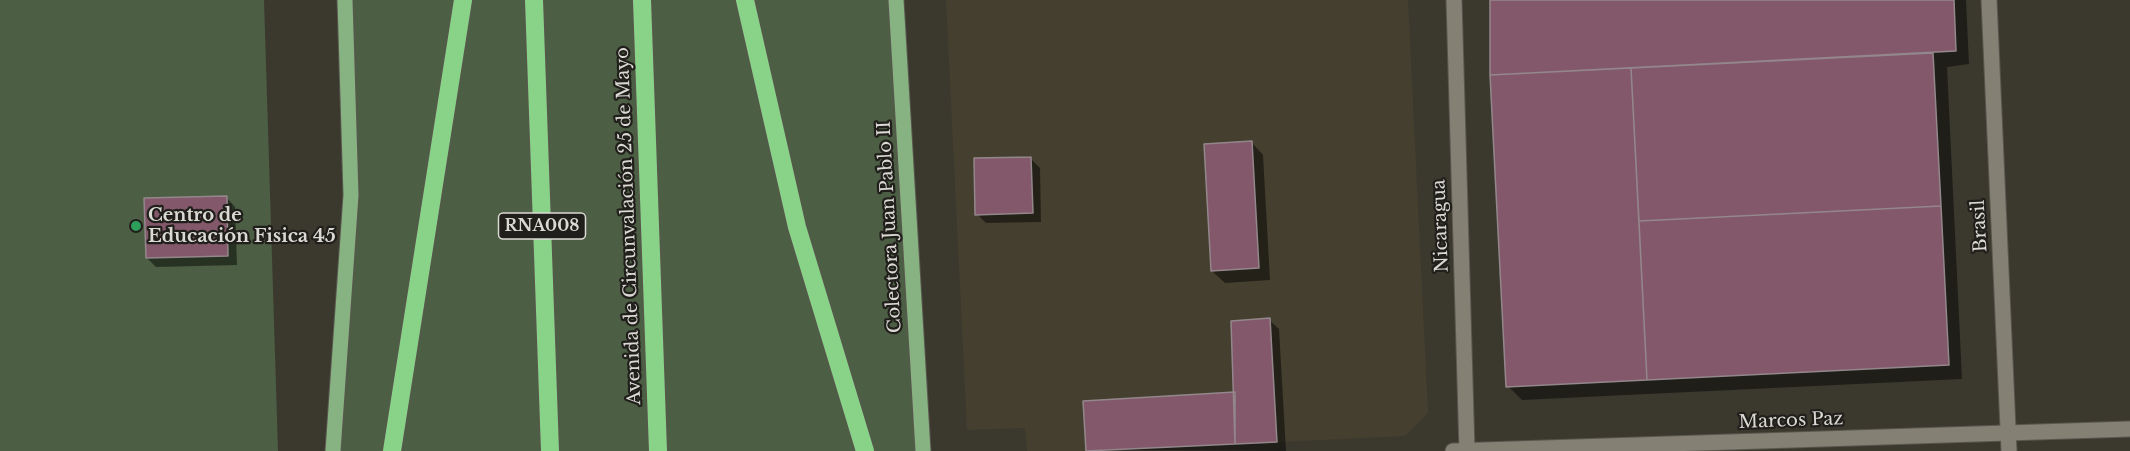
<!DOCTYPE html>
<meta charset="utf-8">
<style>
body{margin:0}
canvas{display:block;background:#3b382e}
</style>
<canvas width="2130" height="451"></canvas>
<script>
const ctx = document.querySelector('canvas').getContext('2d');
ctx.lineJoin = 'round';
function fill(path, color) { ctx.fillStyle = color; ctx.fill(path, 'evenodd'); }
const shape = rows => new Path2D(rows.map(r => 'M' + r).join(''));
function stroke(path, color, width, dash) { ctx.strokeStyle = color; ctx.lineWidth = width; ctx.lineCap = dash ? 'butt' : 'round'; ctx.setLineDash(dash || []); ctx.stroke(path); }
function label(font, color, halo, rows, align = 'center') {
  ctx.font = font + ' "Libre Baskerville",serif'; ctx.lineWidth = 4.5; ctx.setLineDash([]); ctx.textBaseline = 'middle'; ctx.strokeStyle = halo; ctx.fillStyle = color; for (const [text, x, y, turn = 0] of rows) {
    ctx.save(); ctx.translate(x, y); ctx.rotate((+turn || 0) * Math.PI / 180); ctx.textAlign = isNaN(turn) ? turn : align; if (halo) ctx.strokeText(text, 0, 0); ctx.fillText(text, 0, 0); ctx.restore();
  }
}
const built = shape([
 [946,0,1408,0,1428,413,1405,436,1088,451,1027,451,1025,428,967,430]
]);
const green = shape([
 [0,0,264,0,278,451,0,451],
 [345,0,896,0,923,451,333,451,351,195]
]);
const shadow = shape([
 [1492,0,1966,0,1969,64,1947,67,1962,379,1522,400,1508,386,1492,75],
 [1251,142,1263,155,1270,280,1225,283,1212,271],
 [1030,158,1040,168,1041,222,986,223,977,214],
 [226,197,235,207,237,265,156,267,147,258],
 [1269,320,1279,329,1286,451,1088,450,1235,394]
]);
const building = shape([
 [1490,0,1954,0,1956,51,1490,75,1490,0],
 [1933,53,1941,206,1639,221,1631,68,1933,53],
 [1631,68,1647,380,1506,387,1490,75,1631,68],
 [1252,141,1259,268,1211,271,1204,144,1252,141],
 [1031,157,1033,213,975,215,974,158,1031,157],
 [227,196,228,256,146,258,144,198,227,196],
 [1941,206,1949,365,1647,380,1639,221,1941,206],
 [1270,318,1277,442,1235,444,1231,321,1270,318],
 [1235,392,1235,444,1086,451,1083,401,1235,392]
]);
const minor = shape([
 [1454,0,1467,451],
 [1989,0,2009,451],
 [1453,451,2130,429]
]);
const major = shape([
 [896,0,923,451],
 [333,451,351,195,345,0]
]);
const highway = shape([
 [534,0,550,451],
 [642,0,658,451],
 [745,0,797,227,865,451],
 [392,451,463,0]
]);
const markers = [
 [136,226,6,"#2e9e5b"]
];
const shields = [
 [542,226,87]
];
const shieldNames = [
 ["RNA008",542,226]
];
const poiNames = [
 ["Centro de",148,216],
 ["Educación Fisica 45",148,237]
];
const streetNames = [
 ["Avenida de Circunvalación 25 de Mayo",629,226,-92],
 ["Nicaragua",1441,226,-92],
 ["Brasil",1980,226,-93],
 ["Colectora Juan Pablo II",890,227,-93],
 ["Marcos Paz",1791,421,-2]
];
fill(built, '#453f2f');
fill(green, '#4c5e43');
fill(shadow, '#0007');
fill(building, '#82586a');
stroke(building, '#94878c', 1.5);
stroke(minor, '#5a574f', 17);
stroke(major, '#5a574f', 17);
stroke(highway, '#5a574f', 20);
stroke(minor, '#848074', 15);
stroke(major, '#87b281', 15);
stroke(highway, '#89d389', 18);
for (const [x, y, r, color] of markers) { const dot = new Path2D(); dot.arc(x, y, r, 0, 2 * Math.PI); ctx.fillStyle = color; ctx.fill(dot); stroke(dot, '#211f1b', 2); }
for (const [x, y, w] of shields) { const box = new Path2D(); box.roundRect(x - w / 2, y - 13, w, 26, 4.5); ctx.fillStyle = '#211f1b'; ctx.fill(box); stroke(box, '#dbd9d3', 1.5); }
label('bold 16px', '#dbd9d3', null, shieldNames);
label('bold 18px', '#dbd9d3', '#211f1b', poiNames, 'left');
label('18px', '#dbd9d3', '#211f1b', streetNames);
</script>
